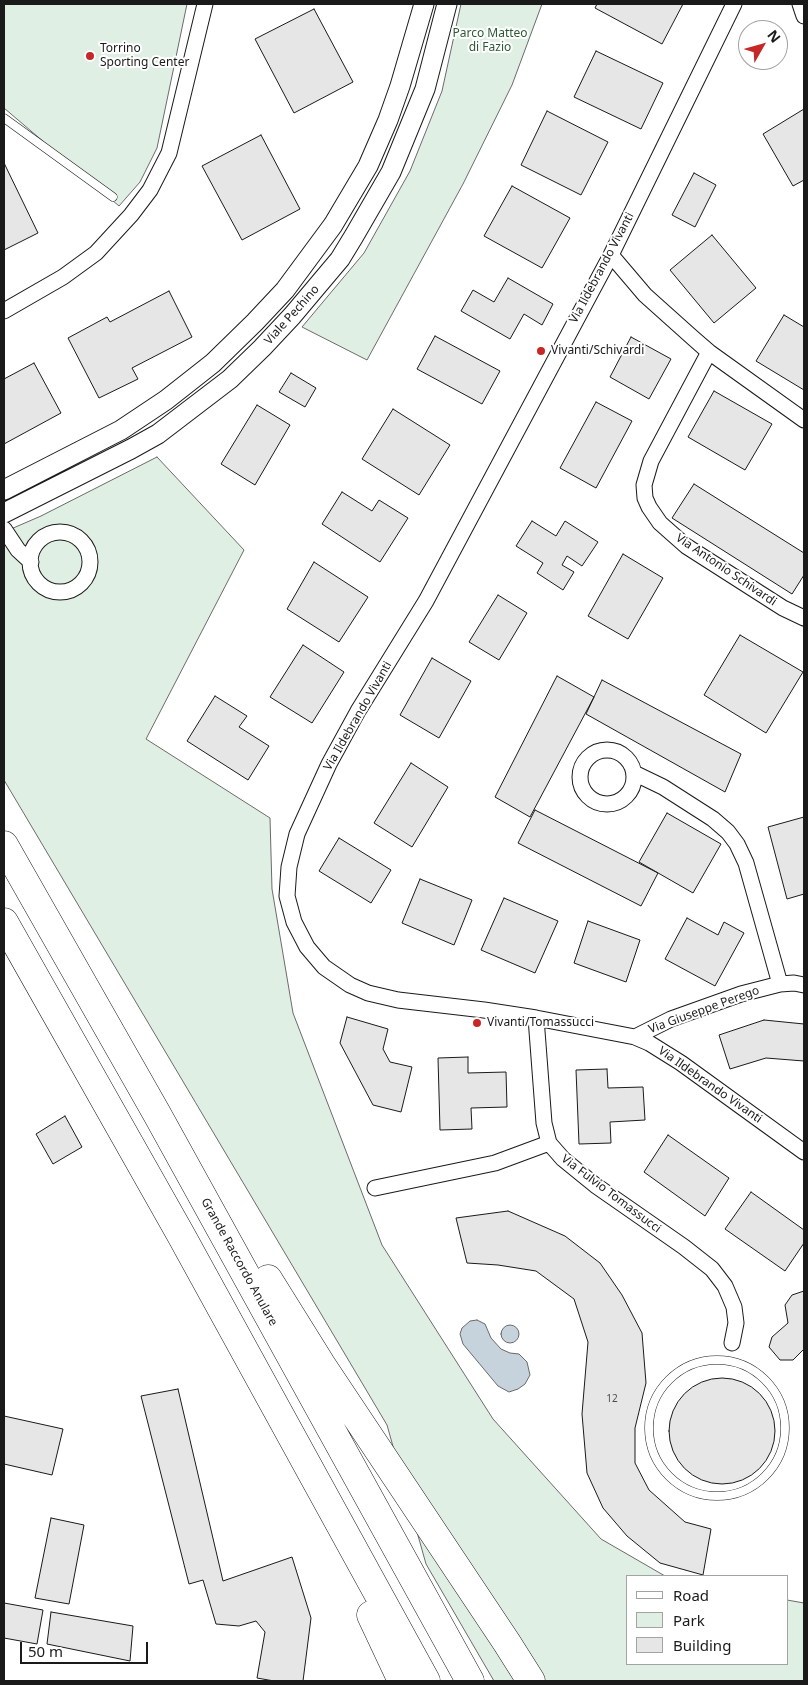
<!DOCTYPE html>
<style>
body{margin:0}
#map{position:relative;width:808px;height:1685px;overflow:hidden;background:#fff;font-family:"Noto Sans",sans-serif}
canvas{display:block}
.frame{position:absolute;inset:0;border:5px solid #1a1a1a;pointer-events:none}
.legend{position:absolute;left:626px;top:1575px;width:162px;height:90px;box-sizing:border-box;background:#fff;border:1px solid #a3a3a3;margin:0;padding:6px 9px;list-style:none;font-size:15px;color:#1a1a1a}
.legend li{display:flex;align-items:center;gap:10px;height:25px}
.legend b{width:25px;border:1px solid #a3a3a3}
.north{position:absolute;left:738px;top:20px;width:50px;height:50px;box-sizing:border-box;background:#fff;border:1px solid #a3a3a3;border-radius:50%;rotate:52deg;font-size:14px;font-weight:700;line-height:20px;text-align:center;color:#1a1a1a}
.north::after{content:'';display:block;margin:auto;width:18px;height:22px;background:#c62828;clip-path:polygon(50% 0,100% 100%,50% 72%,0 100%)}
.scale{position:absolute;left:20px;top:1642px;width:128px;height:22px;box-sizing:border-box;border:2px solid #1a1a1a;border-top:0;padding-left:6px;font-size:15px;line-height:18px;white-space:nowrap;color:#1a1a1a;-webkit-text-stroke:4px #fff;paint-order:stroke}
</style>
<div id="map">
<canvas width="808" height="1685"></canvas>
<div class="frame"></div>
<ul class="legend">
<li><b style="height:6px;background:#fff"></b>Road</li>
<li><b style="height:14px;background:#e0efe3"></b>Park</li>
<li><b style="height:14px;background:#e6e6e6"></b>Building</li>
</ul>
<div class="north">N</div>
<div class="scale">50 m</div>
</div>
<script>
const ctx = document.querySelector('canvas').getContext('2d');
ctx.lineJoin = 'round';
function fill(path, color) { ctx.fillStyle = color; ctx.fill(path, 'evenodd'); }
const shape = rows => new Path2D(rows.map(r => 'M' + r).join(''));
function stroke(path, color, width, dash) { ctx.strokeStyle = color; ctx.lineWidth = width; ctx.lineCap = dash ? 'butt' : 'round'; ctx.setLineDash(dash || []); ctx.stroke(path); }
function label(font, color, halo, rows, align = 'center') {
  ctx.font = font + ' "Noto Sans",sans-serif'; ctx.lineWidth = 4; ctx.setLineDash([]); ctx.textBaseline = 'middle'; ctx.strokeStyle = halo; ctx.fillStyle = color; for (const [text, x, y, turn = 0] of rows) {
    ctx.save(); ctx.translate(x, y); ctx.rotate((+turn || 0) * Math.PI / 180); ctx.textAlign = isNaN(turn) ? turn : align; if (halo) ctx.strokeText(text, 0, 0); ctx.fillText(text, 0, 0); ctx.restore();
  }
}
const green = shape([
 [4,4,187,4,157,148,140,182,119,206,4,108,4,4],
 [461,4,542,4,512,85,463,184,367,360,302,327,364,253,410,171,442,91,461,4],
 [157,457,244,550,146,739,270,818,272,889,293,1013,382,1245,493,1419,601,1539,665,1576,627,1576,627,1664,787,1664,787,1600,804,1603,804,1681,494,1681,426,1564,387,1425,4,780,4,532,41,516,157,457]
]);
const water = shape([
 [477,1320,485,1324,491,1338,501,1349,510,1353,519,1354,527,1362,530,1375,525,1384,518,1389,509,1392,498,1386,463,1344,460,1334,462,1328,470,1321,477,1320],
 '501 1334a9 9 0 1 1 18 0a9 9 0 1 1-18 0Z'
]);
const building = shape([
 [597,4,683,4,662,44,595,8,597,4],
 [314,9,353,82,294,113,255,39,314,9],
 [596,51,663,83,641,129,574,97,596,51],
 [804,109,804,180,793,186,763,134,804,109],
 [547,111,608,142,581,195,521,165,547,111],
 [261,135,300,209,242,240,202,166,261,135],
 [5,165,38,233,4,250,4,166,5,165],
 [694,173,716,185,695,227,672,215,694,173],
 [512,186,570,218,542,268,484,236,512,186],
 [712,235,756,288,714,323,670,270,712,235],
 [508,278,553,304,542,325,524,314,510,339,461,311,473,290,494,302,508,278],
 [169,291,192,337,132,368,138,379,99,398,68,338,107,317,110,322,169,291],
 [784,315,804,327,804,390,756,361,784,315],
 [435,336,500,371,482,404,417,369,435,336],
 [631,337,671,359,649,399,610,377,631,337],
 [34,363,61,413,4,444,4,379,34,363],
 [291,373,316,388,305,407,279,392,291,373],
 [714,391,772,424,745,470,688,437,714,391],
 [596,402,632,421,596,488,560,468,596,402],
 [257,405,290,425,255,485,221,464,257,405],
 [393,409,450,445,419,495,362,459,393,409],
 [694,484,804,553,804,575,792,594,672,518,694,484],
 [342,492,372,511,379,500,408,518,380,562,322,524,342,492],
 [532,521,556,536,565,521,598,542,582,566,567,556,562,565,574,572,563,590,537,573,543,563,516,546,532,521],
 [623,554,663,578,628,639,588,616,623,554],
 [314,562,368,597,339,642,287,609,314,562],
 [498,595,527,613,499,660,469,642,498,595],
 [740,635,803,672,766,733,704,695,740,635],
 [303,645,344,672,312,723,270,697,303,645],
 [432,658,471,681,439,738,400,715,432,658],
 [557,676,594,697,530,817,495,797,557,676],
 [602,680,741,754,725,792,586,714,602,680],
 [215,696,247,716,239,727,269,746,248,780,187,741,215,696],
 [411,763,448,787,412,847,374,823,411,763],
 [535,810,658,873,641,906,518,843,535,810],
 [667,813,721,844,693,893,639,862,667,813],
 [804,817,804,894,787,899,768,827,804,817],
 [339,838,391,870,371,903,319,871,339,838],
 [420,879,472,900,454,945,402,923,420,879],
 [504,898,558,921,535,973,481,950,504,898],
 [687,918,718,935,724,922,744,933,715,986,665,959,687,918],
 [588,921,640,940,626,982,574,963,588,921],
 [347,1017,388,1029,383,1049,390,1062,412,1067,401,1112,373,1105,340,1043,347,1017],
 [764,1020,804,1024,804,1061,766,1058,730,1069,719,1035,764,1020],
 [468,1057,468,1073,506,1072,507,1107,471,1108,472,1129,440,1130,438,1058,468,1057],
 [607,1069,608,1088,643,1087,645,1120,610,1122,611,1143,579,1144,576,1070,607,1069],
 [65,1116,82,1147,53,1164,36,1134,65,1116],
 [668,1135,729,1178,705,1216,644,1172,668,1135],
 [751,1192,804,1230,804,1243,785,1271,725,1229,751,1192],
 [508,1211,565,1236,600,1263,622,1295,642,1333,646,1383,635,1428,635,1463,649,1490,685,1522,711,1529,703,1575,660,1563,627,1536,603,1508,587,1473,582,1414,588,1342,574,1299,536,1271,498,1265,467,1263,456,1218,508,1211],
 [804,1291,804,1349,793,1360,780,1360,769,1347,772,1337,788,1323,785,1305,792,1295,804,1291],
 '669 1431a53 53 0 1 1 106 0a53 53 0 1 1-106 0Z',
 [178,1389,223,1581,292,1557,311,1618,303,1681,274,1681,257,1678,265,1632,256,1621,239,1626,216,1624,203,1580,189,1584,141,1396,178,1389],
 [4,1416,63,1429,52,1475,4,1464,4,1416],
 [51,1518,84,1525,69,1604,35,1598,51,1518],
 [4,1603,43,1610,37,1644,4,1638,4,1603],
 [51,1612,133,1626,130,1661,47,1644,51,1612]
]);
const service = shape([
 [4,118,113,197],
 '649 1428a68 68 0 1 1 136 0a68 68 0 1 1-136 0Z'
]);
const minor = shape([
 [734,4,611,255,426,601,358,711,329,764,297,834,289,867,287,896,294,922,307,947,324,967,350,985,368,993,398,1000,484,1010,536,1018,635,1037,649,1043,681,1063,804,1152],
 [800,4,804,16],
 [611,255,645,295,693,338,709,352,804,420],
 [4,311,63,277,96,253,131,215,150,190,169,153,205,4],
 [709,352,651,461,644,485,645,498,649,507,660,523,686,546,783,608,804,618],
 [4,529,18,550,31,562],
 '30 562a30 30 0 1 1 60 0a30 30 0 1 1-60 0Z',
 '580 777a27 27 0 1 1 54 0a27 27 0 1 1-54 0Z',
 [634,773,663,787,713,819,728,832,737,844,746,863,780,984],
 [536,1018,544,1123,549,1143,563,1159,595,1185,684,1247,712,1269,725,1286,734,1307,736,1323,732,1343],
 [635,1037,671,1019,741,994,780,984,794,983,804,985],
 [375,1188,495,1163,549,1143]
]);
const tertiary = shape([
 [4,490,121,430,166,400,213,363,255,322,285,290,333,225,368,166,388,120,400,86,424,4],
 [4,513,131,449,158,434,230,379,262,348,292,316,340,259,354,236,391,172,425,89,447,4]
]);
const motorway = shape([
 [4,845,157,1114,470,1681],
 [4,922,181,1235,426,1681],
 [268,1279,321,1364,507,1643,531,1681],
 [371,1615,402,1681]
]);
const markers = [
 [90,56,5,"#c62828"],
 [541,351,5,"#c62828"],
 [477,1023,5,"#c62828"]
];
const numberNames = [
 ["12",612,1399]
];
const parkNames = [
 ["Parco Matteo",490,34],
 ["di Fazio",490,48]
];
const poiNames = [
 ["Torrino",100,49],
 ["Sporting Center",100,63],
 ["Vivanti/Schivardi",551,351],
 ["Vivanti/Tomassucci",487,1023]
];
const streetNames = [
 ["Via Ildebrando Vivanti",602,268,-62],
 ["Viale Pechino",292,315,-48],
 ["Via Antonio Schivardi",726,570,34],
 ["Via Ildebrando Vivanti",358,716,-60],
 ["Via Giuseppe Perego",704,1010,-20],
 ["Via Ildebrando Vivanti",710,1085,35],
 ["Via Fulvio Tomassucci",611,1194,37],
 ["Grande Raccordo Anulare",239,1262,61]
];
fill(green, '#e0efe3');
stroke(green, '#6a6a6a', 1);
fill(water, '#c6d2dc');
stroke(water, '#6a6a6a', 1);
fill(building, '#e6e6e6');
stroke(building, '#1a1a1a', 1);
stroke(service, '#1a1a1a', 9);
stroke(minor, '#1a1a1a', 17);
stroke(tertiary, '#1a1a1a', 21);
stroke(motorway, '#1a1a1a', 29);
stroke(service, '#fff', 8);
stroke(minor, '#fff', 15);
stroke(tertiary, '#fff', 19);
stroke(motorway, '#fff', 28);
for (const [x, y, r, color] of markers) { const dot = new Path2D(); dot.arc(x, y, r, 0, 2 * Math.PI); ctx.fillStyle = color; ctx.fill(dot); stroke(dot, '#fff', 2); }
label('10px', '#4d4d4d', null, numberNames);
label('12px', '#2b5a34', '#fff', parkNames);
label('12px', '#1a1a1a', '#fff', poiNames, 'left');
label('12px', '#1a1a1a', '#fff', streetNames);
</script>
